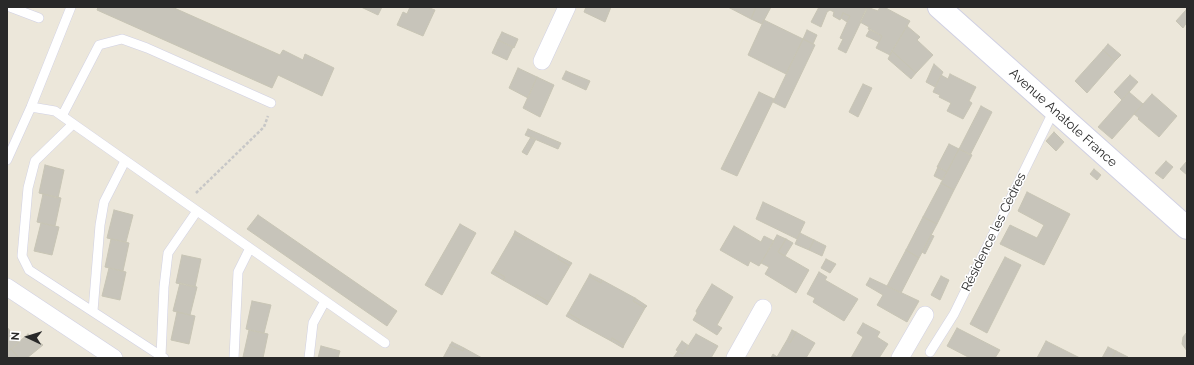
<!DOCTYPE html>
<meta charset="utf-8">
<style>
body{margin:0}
#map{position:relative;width:1194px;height:365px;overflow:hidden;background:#ece7da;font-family:Raleway,sans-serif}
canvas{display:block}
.frame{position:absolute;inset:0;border:8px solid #292929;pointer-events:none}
.north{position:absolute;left:8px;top:317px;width:40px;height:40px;-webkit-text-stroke:3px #fff;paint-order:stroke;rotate:274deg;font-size:11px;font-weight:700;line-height:16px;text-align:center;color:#292929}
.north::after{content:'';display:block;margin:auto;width:14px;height:18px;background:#292929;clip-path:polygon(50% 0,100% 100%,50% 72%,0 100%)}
</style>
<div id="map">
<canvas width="1194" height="365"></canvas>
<div class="frame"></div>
<div class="north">N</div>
</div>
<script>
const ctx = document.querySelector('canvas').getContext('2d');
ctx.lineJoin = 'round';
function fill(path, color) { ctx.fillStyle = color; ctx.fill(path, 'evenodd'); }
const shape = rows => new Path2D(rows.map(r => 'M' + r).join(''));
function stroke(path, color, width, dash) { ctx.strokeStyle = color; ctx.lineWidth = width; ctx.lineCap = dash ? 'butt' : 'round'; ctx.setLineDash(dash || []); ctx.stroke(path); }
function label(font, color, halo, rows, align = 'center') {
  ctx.font = font + ' Raleway,sans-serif'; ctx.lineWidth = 3; ctx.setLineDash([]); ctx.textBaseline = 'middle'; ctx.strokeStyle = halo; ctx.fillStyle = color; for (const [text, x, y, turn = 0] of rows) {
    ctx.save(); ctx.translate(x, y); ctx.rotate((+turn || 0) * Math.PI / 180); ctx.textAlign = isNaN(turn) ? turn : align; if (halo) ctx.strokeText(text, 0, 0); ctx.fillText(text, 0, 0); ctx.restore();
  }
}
const building = shape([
 [98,7,172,7,280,55,283,50,303,60,305,54,334,68,322,96,278,75,272,88,97,10,98,7],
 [361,7,382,7,378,15,361,7],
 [410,7,427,7,435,10,423,36,397,25,403,12,407,14,410,7],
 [586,7,611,7,605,22,584,12,586,7],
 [728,7,756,7,751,19,728,7],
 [756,7,771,7,762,24,751,19,756,7],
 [819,7,863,7,867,9,846,53,838,49,843,39,840,38,850,16,843,13,840,20,833,16,834,12,830,10,827,12,821,27,811,22,819,7],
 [867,7,878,11,880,7,884,7,910,21,890,55,876,48,882,36,868,29,869,27,860,22,867,7],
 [1186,10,1187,11,1187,22,1183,28,1176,21,1186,10],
 [843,13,850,16,847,22,841,18,843,13],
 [764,20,803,39,786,74,748,55,764,20],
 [907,26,920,37,917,40,933,55,916,73,892,51,907,26],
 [870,29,882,36,879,42,866,36,870,29],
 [807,30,817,35,813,44,803,39,807,30],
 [502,32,518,39,514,48,498,40,502,32],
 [803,39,815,45,785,108,773,102,803,39],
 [498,40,513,47,507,60,492,53,498,40],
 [1108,44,1121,55,1115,61,1103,50,1108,44],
 [1103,50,1115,61,1087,93,1075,81,1103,50],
 [892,51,916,73,911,79,888,59,892,51],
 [934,64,943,72,935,87,926,82,934,64],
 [518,68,537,77,528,98,509,88,518,68],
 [566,71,590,81,586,90,562,79,566,71],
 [950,74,976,87,969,101,972,103,963,119,947,111,951,103,939,97,940,95,933,92,941,75,948,79,950,74],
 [1130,75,1138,82,1122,100,1114,92,1130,75],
 [537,77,554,85,540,117,523,108,537,77],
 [863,84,872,88,858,117,849,112,863,84],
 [759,92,774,99,737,176,721,169,759,92],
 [1129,92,1143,104,1112,139,1098,127,1129,92],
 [1152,94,1177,116,1159,137,1138,119,1139,118,1134,114,1152,94],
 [981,106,992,112,970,155,959,149,981,106],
 [528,129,561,143,558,149,525,135,528,129],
 [1054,132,1064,142,1056,151,1046,141,1054,132],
 [531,137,536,139,527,155,522,152,531,137],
 [949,144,959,149,947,172,937,167,949,144],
 [959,149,972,155,954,190,941,183,959,149],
 [1166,161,1173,167,1163,179,1155,173,1166,161],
 [1187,161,1187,175,1180,169,1187,161],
 [45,165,64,170,58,198,39,193,45,165],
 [938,167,947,172,942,180,934,176,938,167],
 [1094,169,1101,175,1097,180,1090,174,1094,169],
 [941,183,954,190,937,224,923,217,941,183],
 [1027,192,1070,214,1044,265,1000,244,1010,225,1037,238,1044,225,1018,211,1027,192],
 [43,194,61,198,55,226,37,222,43,194],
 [763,202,805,222,797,239,756,219,763,202],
 [114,210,133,215,126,242,107,238,114,210],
 [258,215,397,311,387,326,247,229,258,215],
 [923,217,937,224,919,258,906,250,923,217],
 [41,223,59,227,52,255,34,251,41,223],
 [460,224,476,233,442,295,425,285,460,224],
 [734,226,761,242,764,236,774,241,759,266,750,261,748,266,720,250,734,226],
 [515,231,527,238,526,240,514,234,515,231],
 [800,233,814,240,809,250,795,244,800,233],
 [514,234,526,240,527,238,559,256,558,259,570,266,549,302,537,295,535,298,503,280,505,277,493,270,514,234],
 [777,235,786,239,778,252,809,270,796,293,765,274,769,267,761,263,777,235],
 [931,235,934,236,925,254,922,252,931,235],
 [111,239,129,243,123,271,105,267,111,239],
 [786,239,793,243,785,256,778,252,786,239],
 [814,240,826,246,822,256,809,250,814,240],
 [906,250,919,258,901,293,887,286,906,250],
 [182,255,201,259,195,287,176,283,182,255],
 [559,256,572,263,570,266,558,259,559,256],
 [1005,257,1021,265,987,333,970,324,1005,257],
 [826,259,836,264,830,273,821,268,826,259],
 [109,268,126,272,120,300,102,296,109,268],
 [493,270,505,277,503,280,491,273,493,270],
 [819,272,827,277,825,280,858,299,844,321,813,302,815,298,807,294,819,272],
 [590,274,602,280,601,283,589,276,590,274],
 [589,276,601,283,602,280,635,298,633,301,645,308,624,345,612,338,611,341,578,323,580,320,568,313,589,276],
 [941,276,949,280,940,300,931,295,941,276],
 [870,278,919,301,907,322,877,305,883,295,866,285,870,278],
 [180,283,197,287,190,315,173,311,180,283],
 [712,284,733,297,717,325,722,328,717,335,693,320,697,313,696,311,712,284],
 [537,295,549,302,547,305,535,298,537,295],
 [635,298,647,306,645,308,633,301,635,298],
 [252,301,271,305,264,333,246,329,252,301],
 [177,312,195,316,189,344,171,340,177,312],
 [568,313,580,320,578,323,566,316,568,313],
 [863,323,880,332,877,337,888,344,879,358,851,358,863,337,857,333,863,323],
 [7,327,19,342,7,353,7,327],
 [957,328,1000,350,995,358,970,358,947,346,957,328],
 [249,330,268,334,263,358,243,357,249,330],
 [792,330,796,332,790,343,787,340,792,330],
 [796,332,815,343,806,358,771,358,773,354,777,357,787,340,790,343,796,332],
 [1187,332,1187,351,1182,344,1183,337,1187,332],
 [28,334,43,345,27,358,19,358,11,349,28,334],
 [696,334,718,346,711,358,673,358,678,351,683,354,696,334],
 [612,338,624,345,623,348,611,341,612,338],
 [682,341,689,346,683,354,676,350,682,341],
 [1046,341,1080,358,1037,358,1046,341],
 [452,342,464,348,463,351,450,345,452,342],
 [450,345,463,351,464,348,482,358,443,358,450,345],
 [321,346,340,351,338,358,318,358,321,346],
 [1108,347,1116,351,1112,358,1102,358,1108,347],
 [11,349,19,358,7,358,7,353,11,349],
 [1116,351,1128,357,1128,358,1112,358,1116,351]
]);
const path = shape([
 [196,193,264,127,268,116]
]);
const service = shape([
 [10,7,39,18],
 [31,107,55,111,385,343],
 [62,116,99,45,122,39,147,48,271,103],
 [73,124,35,161,28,188,22,256,29,270,164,358],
 [7,160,31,107,71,7],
 [93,311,100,225,104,202,125,161],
 [930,352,954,314,1054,110],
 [161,356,164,287,168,253,197,211],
 [234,358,238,272,250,248],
 [309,358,313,323,325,301]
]);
const minor = shape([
 [542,61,567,7],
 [7,287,114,358],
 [735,358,763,308],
 [900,358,925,315]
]);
const secondary = shape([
 [939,7,1187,228]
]);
const streetNames = [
 ["Avenue Anatole France",1063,118,42],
 ["Résidence les Cèdres",994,232,-64]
];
fill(building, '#c7c4ba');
stroke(building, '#c7c4b4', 1);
stroke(service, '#d0d0e3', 10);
stroke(minor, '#d0d0e3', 18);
stroke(secondary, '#d0d0e3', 24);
stroke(path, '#c7c7c7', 2.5, [3, 2]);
stroke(service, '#fff', 9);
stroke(minor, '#fff', 17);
stroke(secondary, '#fff', 22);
label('13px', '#292929', '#fff', streetNames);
</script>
